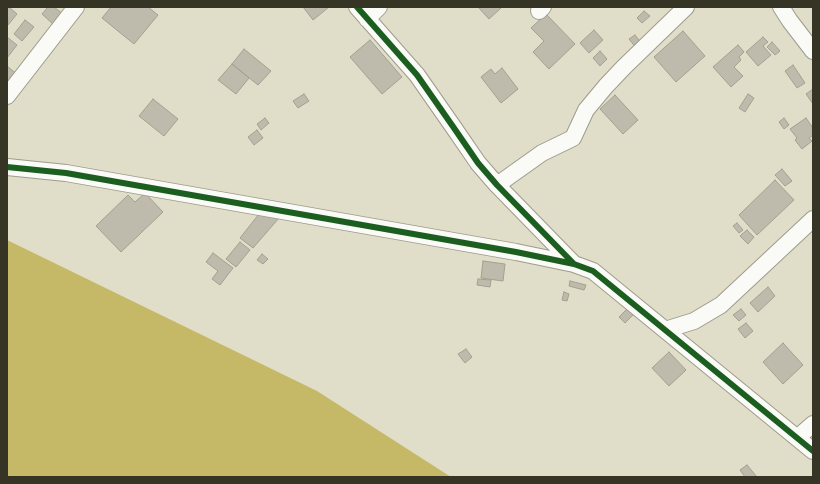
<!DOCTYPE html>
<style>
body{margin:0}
#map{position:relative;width:820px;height:484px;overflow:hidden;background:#e0ddc9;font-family:Quicksand,sans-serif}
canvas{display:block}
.frame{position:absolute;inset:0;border:8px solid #363425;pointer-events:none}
</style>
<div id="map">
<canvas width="820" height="484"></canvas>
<div class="frame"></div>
</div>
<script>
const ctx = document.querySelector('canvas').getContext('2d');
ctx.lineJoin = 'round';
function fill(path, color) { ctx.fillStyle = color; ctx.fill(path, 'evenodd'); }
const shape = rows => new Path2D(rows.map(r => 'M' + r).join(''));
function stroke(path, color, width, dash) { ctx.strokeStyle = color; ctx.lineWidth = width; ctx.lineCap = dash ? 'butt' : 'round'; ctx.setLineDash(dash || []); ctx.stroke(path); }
const water = shape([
 [7,240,317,391,451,477,7,477]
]);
const building = shape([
 [7,7,9,7,17,14,8,25,7,7],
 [48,7,54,7,63,14,54,25,42,14,48,7],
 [111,7,148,7,158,15,134,44,102,18,111,7],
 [303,7,329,7,313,20,303,7],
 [478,7,500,7,501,8,489,19,478,7],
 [644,11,650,16,642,23,637,18,644,11],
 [546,14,575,44,549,69,533,52,544,41,531,28,546,14],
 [25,20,34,27,22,41,14,34,25,20],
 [594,30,603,40,589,53,580,43,594,30],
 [683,31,705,56,676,82,654,57,683,31],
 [635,35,642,44,637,49,629,39,635,35],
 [7,37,17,45,7,58,7,37],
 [763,37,768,42,763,46,771,55,758,66,746,52,763,37],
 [370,40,402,77,382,94,350,57,370,40],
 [772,42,780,51,775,55,767,47,772,42],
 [738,45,744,52,739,57,741,60,734,67,743,76,731,87,713,67,738,45],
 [244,49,271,71,258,85,232,64,244,49],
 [600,51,607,59,600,66,593,58,600,51],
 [232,64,249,78,236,94,218,80,232,64],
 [793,65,805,83,797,88,785,71,793,65],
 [7,66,19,76,7,85,7,66],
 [502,68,518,89,501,103,481,77,491,69,495,74,502,68],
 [813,89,813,104,806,94,813,89],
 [304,94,309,101,298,108,293,101,304,94],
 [748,94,754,98,745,112,739,108,748,94],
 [615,95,638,120,623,134,600,109,615,95],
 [153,99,178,119,164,136,139,116,153,99],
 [265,118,269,123,261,130,257,124,265,118],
 [784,118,789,125,784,129,779,122,784,118],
 [806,118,813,128,813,135,809,138,812,141,802,149,795,140,797,138,790,129,806,118],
 [257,130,263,138,254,145,248,137,257,130],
 [782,169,792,181,785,186,775,175,782,169],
 [775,180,794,200,757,235,739,215,775,180],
 [145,193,163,212,121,252,96,226,128,195,135,202,145,193],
 [259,214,279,218,253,248,240,238,259,214],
 [737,223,743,230,739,233,733,226,737,223],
 [747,230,754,237,748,244,740,236,747,230],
 [240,242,250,250,236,267,226,259,240,242],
 [213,253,233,268,220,285,212,279,218,271,206,262,213,253],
 [262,254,268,259,263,264,257,260,262,254],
 [483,261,505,264,503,281,481,278,483,261],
 [478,279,491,280,490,287,477,285,478,279],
 [570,281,586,285,584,290,569,286,570,281],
 [768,287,775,296,758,312,750,303,768,287],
 [564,292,569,294,567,301,562,300,564,292],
 [628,308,634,314,625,323,619,317,628,308],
 [741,309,746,315,739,321,733,315,741,309],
 [746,323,753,331,745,338,738,329,746,323],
 [783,343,803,365,783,384,763,362,783,343],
 [466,349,472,357,465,363,458,354,466,349],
 [669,352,686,370,669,386,652,368,669,352],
 [747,465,757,477,745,477,740,470,747,465]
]);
const street = shape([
 [357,7,417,75,454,128,478,163,497,185,574,264],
 [781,7,790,21,813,51],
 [539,11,543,7],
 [367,19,379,7],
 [7,96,76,7],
 [7,167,66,173,516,252,574,264,593,271,813,451],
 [497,185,542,153,573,138,586,110,606,86,624,67,686,7],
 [665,330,694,321,721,305,813,219],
 [797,438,813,424]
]);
const cycleway = shape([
 [357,7,417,75,454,128,478,163,497,185,574,264],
 [7,167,66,173,516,252,574,264,593,271,813,451]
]);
fill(water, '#c5b968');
fill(building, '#bebbac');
stroke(building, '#a2a090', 1);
stroke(street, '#9e9c8c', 18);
stroke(street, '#fafaf7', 16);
stroke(cycleway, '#1b5e20', 6);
</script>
